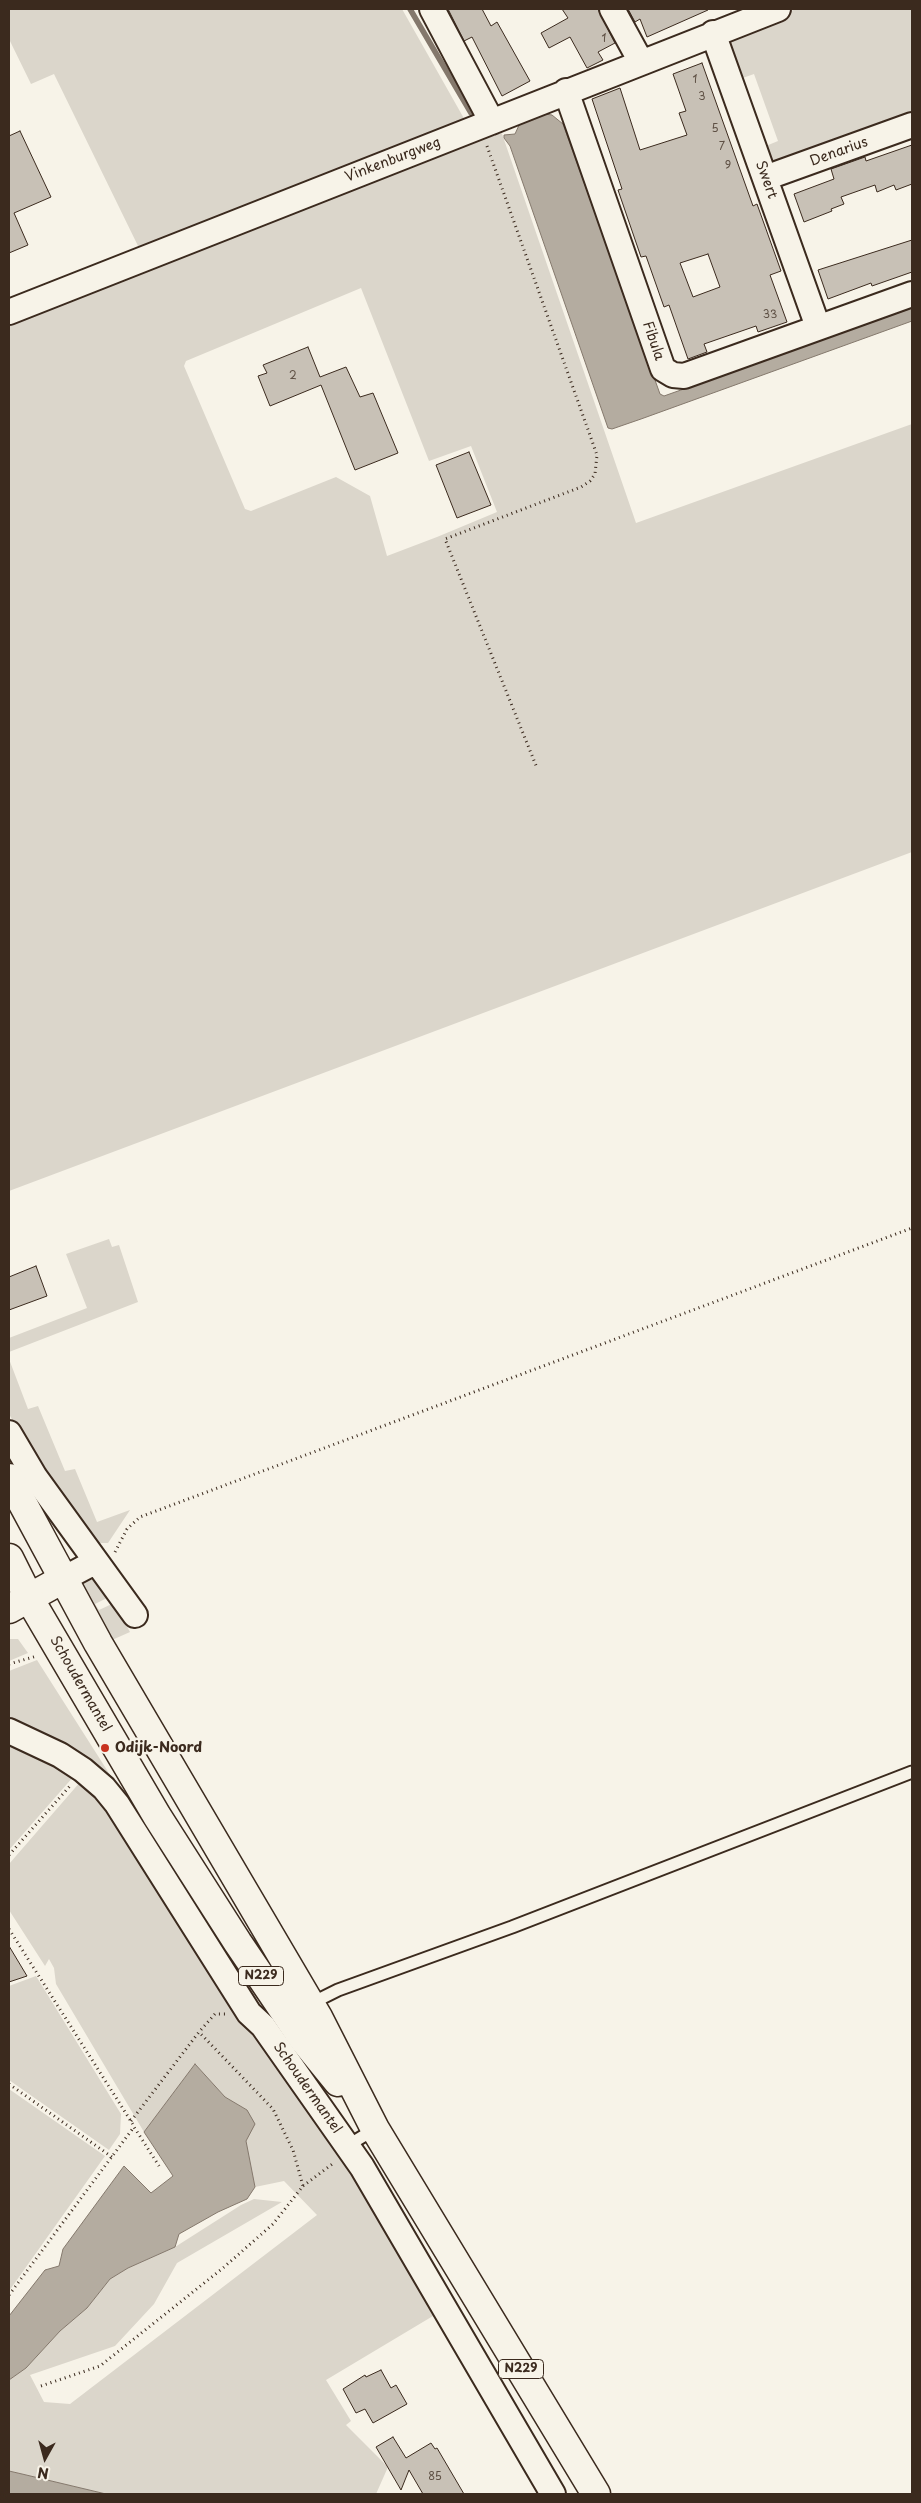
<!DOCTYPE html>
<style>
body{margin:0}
#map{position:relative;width:921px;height:2503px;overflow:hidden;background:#f7f3e8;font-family:"Playpen Sans",sans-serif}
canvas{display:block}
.frame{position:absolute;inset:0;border:10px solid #3b2a1e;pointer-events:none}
.north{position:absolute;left:20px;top:2433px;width:50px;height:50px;-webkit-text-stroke:4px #f7f3e8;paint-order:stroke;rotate:187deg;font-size:14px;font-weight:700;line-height:20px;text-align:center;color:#3b2a1e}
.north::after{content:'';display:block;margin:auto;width:18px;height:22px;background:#3b2a1e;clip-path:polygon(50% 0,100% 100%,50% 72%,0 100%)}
</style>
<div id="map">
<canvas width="921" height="2503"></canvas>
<div class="frame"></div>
<div class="north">N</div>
</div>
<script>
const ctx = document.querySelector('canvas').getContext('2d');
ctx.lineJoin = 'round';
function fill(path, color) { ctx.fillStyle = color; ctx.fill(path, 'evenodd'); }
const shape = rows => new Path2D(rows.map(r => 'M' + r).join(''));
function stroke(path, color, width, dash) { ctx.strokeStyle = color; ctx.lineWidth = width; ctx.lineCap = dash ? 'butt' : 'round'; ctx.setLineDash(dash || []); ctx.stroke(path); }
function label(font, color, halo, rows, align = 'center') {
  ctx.font = font + ' "Playpen Sans",sans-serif'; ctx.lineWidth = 5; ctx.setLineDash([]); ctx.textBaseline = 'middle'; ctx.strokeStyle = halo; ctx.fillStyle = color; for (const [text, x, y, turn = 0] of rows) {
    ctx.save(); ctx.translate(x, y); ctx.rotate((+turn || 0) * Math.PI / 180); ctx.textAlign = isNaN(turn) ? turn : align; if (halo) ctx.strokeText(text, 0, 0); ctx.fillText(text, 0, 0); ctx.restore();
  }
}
const green = shape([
 [9,9,402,9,466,122,140,250,54,74,31,84,9,39],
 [796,9,912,9,912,117,782,163,773,161,764,154,761,148,778,141,754,74,737,80,723,37],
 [500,128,636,523,912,424,912,852,9,1191,9,319],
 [361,288,429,461,471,446,497,512,437,537,387,556,370,496,336,477,251,511,245,509,184,366,186,361],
 [109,1239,112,1247,119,1245,138,1302,9,1352,9,1338,87,1308,66,1254],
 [9,1359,28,1409,38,1406,65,1471,75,1469,97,1522,130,1510,108,1543,96,1543,22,1437,9,1414],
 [86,1580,95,1580,111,1596,95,1604,99,1610,114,1603,130,1632,112,1640,82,1587],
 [9,1639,18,1639,28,1653,9,1661],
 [37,1660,112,1778,114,1786,9,1722,9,1671],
 [9,1743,54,1762,74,1776,9,1850],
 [81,1781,107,1806,183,1931,279,2072,359,2183,438,2313,326,2380,351,2421,346,2425,388,2467,376,2494,106,2494,9,2471,9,2380,26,2368,60,2331,87,2308,110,2279,128,2268,175,2247,241,2205,254,2199,282,2202,177,2263,154,2304,115,2346,30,2375,44,2402,70,2404,317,2215,284,2181,255,2187,245,2141,247,2110,225,2097,195,2064,144,2132,56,1984,54,1968,49,1959,45,1966,9,1910,9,1864],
 [36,1976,121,2114,120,2134,109,2150,9,2080,9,1986],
 [9,2089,105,2156,9,2291,10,2170]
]);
const water = shape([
 [545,114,552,115,563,124,660,394,664,396,912,308,912,321,641,419,612,429,608,428,510,146,504,138,504,135,515,134,520,123,545,114],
 [195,2064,225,2097,247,2110,255,2124,246,2141,255,2187,247,2199,218,2212,179,2234,175,2247,128,2268,110,2279,87,2308,60,2331,26,2368,9,2380,9,2316,45,2270,59,2266,63,2249,124,2166,151,2193,173,2176,144,2132,195,2064],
 [9,2471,22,2474,106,2494,9,2494,9,2471]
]);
const stream = shape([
 [410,9,471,113]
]);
const building = shape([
 [448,9,482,9,491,26,497,22,530,81,502,96,472,37,464,41,448,9],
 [562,9,598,9,615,43,598,52,603,60,587,68,570,37,549,48,541,33,568,18,562,9],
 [628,9,708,9,708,10,647,37,640,19,635,22,628,9],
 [702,63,753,206,757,204,781,271,770,275,787,322,758,332,756,326,704,344,707,352,688,359,669,305,664,307,646,256,641,257,618,190,622,189,592,99,620,88,640,150,687,135,679,113,686,111,673,74,702,63],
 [708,254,720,287,693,297,680,263,708,254],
 [20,131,51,197,14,213,28,245,9,253,9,136,20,131],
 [912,145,912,184,896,190,894,185,877,192,875,185,841,197,844,204,831,209,832,211,804,222,794,194,834,179,831,169,865,157,866,161,912,145],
 [912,240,912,272,872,286,871,283,828,299,818,270,912,240],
 [308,347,320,377,346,367,360,397,373,393,398,453,355,470,321,385,270,406,258,376,267,373,263,365,308,347],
 [469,452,491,505,457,518,436,465,469,452],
 [36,1266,47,1296,9,1310,9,1277,36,1266],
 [9,1946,27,1976,9,1982,9,1946],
 [381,2370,391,2388,396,2385,407,2404,373,2423,365,2409,356,2413,343,2389,365,2375,366,2377,381,2370],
 [393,2437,406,2458,431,2443,435,2449,437,2448,464,2494,423,2494,409,2470,401,2490,376,2447,393,2437]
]);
const path = shape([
 [487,146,597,455,595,474,590,481,581,487,445,539,537,768],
 [115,1552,127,1529,140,1517,912,1228],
 [9,1664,37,1656],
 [9,1855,70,1786],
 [9,1929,134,2126],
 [9,2084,112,2157],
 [131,2121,199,2032,215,2014,226,2014],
 [303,2186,335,2162],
 [9,2295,134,2127,159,2166],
 [41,2386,100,2366,223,2268,273,2224,303,2186,293,2150,273,2109,199,2032]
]);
const service = shape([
 [310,2004,338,1990,512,1927,912,1772],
 [347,2146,375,2129]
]);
const minor = shape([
 [432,9,492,122],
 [612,9,641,62],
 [713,33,818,327],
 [566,91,663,369,673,375,684,376,912,294],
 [765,178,912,125],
 [9,312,778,9],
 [9,1433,35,1477,135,1615],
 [63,1579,95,1562],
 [9,1731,60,1755,83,1770,104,1788,117,1804,249,2013,263,2026,362,2167,553,2494]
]);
const tertiary = shape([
 [9,1609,63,1579]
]);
const primary = shape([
 [9,1478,98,1643,318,2017,375,2129,596,2494],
 [9,1558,29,1598,157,1816,238,1943,303,2039,338,2082]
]);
const markers = [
 [105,1748,5,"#c8321e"]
];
const numberNames = [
 ["1",604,39],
 ["1",695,80],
 ["3",702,97],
 ["5",715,129],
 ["7",722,147],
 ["9",728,166],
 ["33",770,315],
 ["2",293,376],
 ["85",435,2477]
];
const shields = [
 [261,1976,45],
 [521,2369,45]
];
const shieldNames = [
 ["N229",261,1976],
 ["N229",521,2369]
];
const streetNames = [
 ["Denarius",839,152,-20],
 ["Vinkenburgweg",393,160,-21],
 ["Swert",766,180,70],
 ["Fibula",653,341,71],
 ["Schoudermantel",80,1684,60],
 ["Schoudermantel",307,2088,55]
];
const poiNames = [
 ["Odijk-Noord",115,1748]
];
fill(green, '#dbd6cb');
fill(water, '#b4aca0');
stroke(water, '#84786c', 1);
stroke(stream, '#84786c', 5.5);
fill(building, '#c8c1b6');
stroke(building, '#3b2a1e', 1);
stroke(service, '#3b2a1e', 15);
stroke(minor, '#3b2a1e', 28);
stroke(tertiary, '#3b2a1e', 31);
stroke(primary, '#3b2a1e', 31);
stroke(path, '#3b2a1e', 3, [1, 4]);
stroke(service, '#f7f3e8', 11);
stroke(minor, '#f7f3e8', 24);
stroke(tertiary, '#f7f3e8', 28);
stroke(primary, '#f7f3e8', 28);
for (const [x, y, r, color] of markers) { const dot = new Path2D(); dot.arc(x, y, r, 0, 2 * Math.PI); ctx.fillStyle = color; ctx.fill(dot); stroke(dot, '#f7f3e8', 2); }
label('11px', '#5e5044', null, numberNames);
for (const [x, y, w] of shields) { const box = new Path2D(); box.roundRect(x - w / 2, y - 9.5, w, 19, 4); ctx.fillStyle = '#f7f3e8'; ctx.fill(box); stroke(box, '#3b2a1e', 1); }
label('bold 12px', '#3b2a1e', null, shieldNames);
label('14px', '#3b2a1e', '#f7f3e8', streetNames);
label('bold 14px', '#3b2a1e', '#f7f3e8', poiNames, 'left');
</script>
